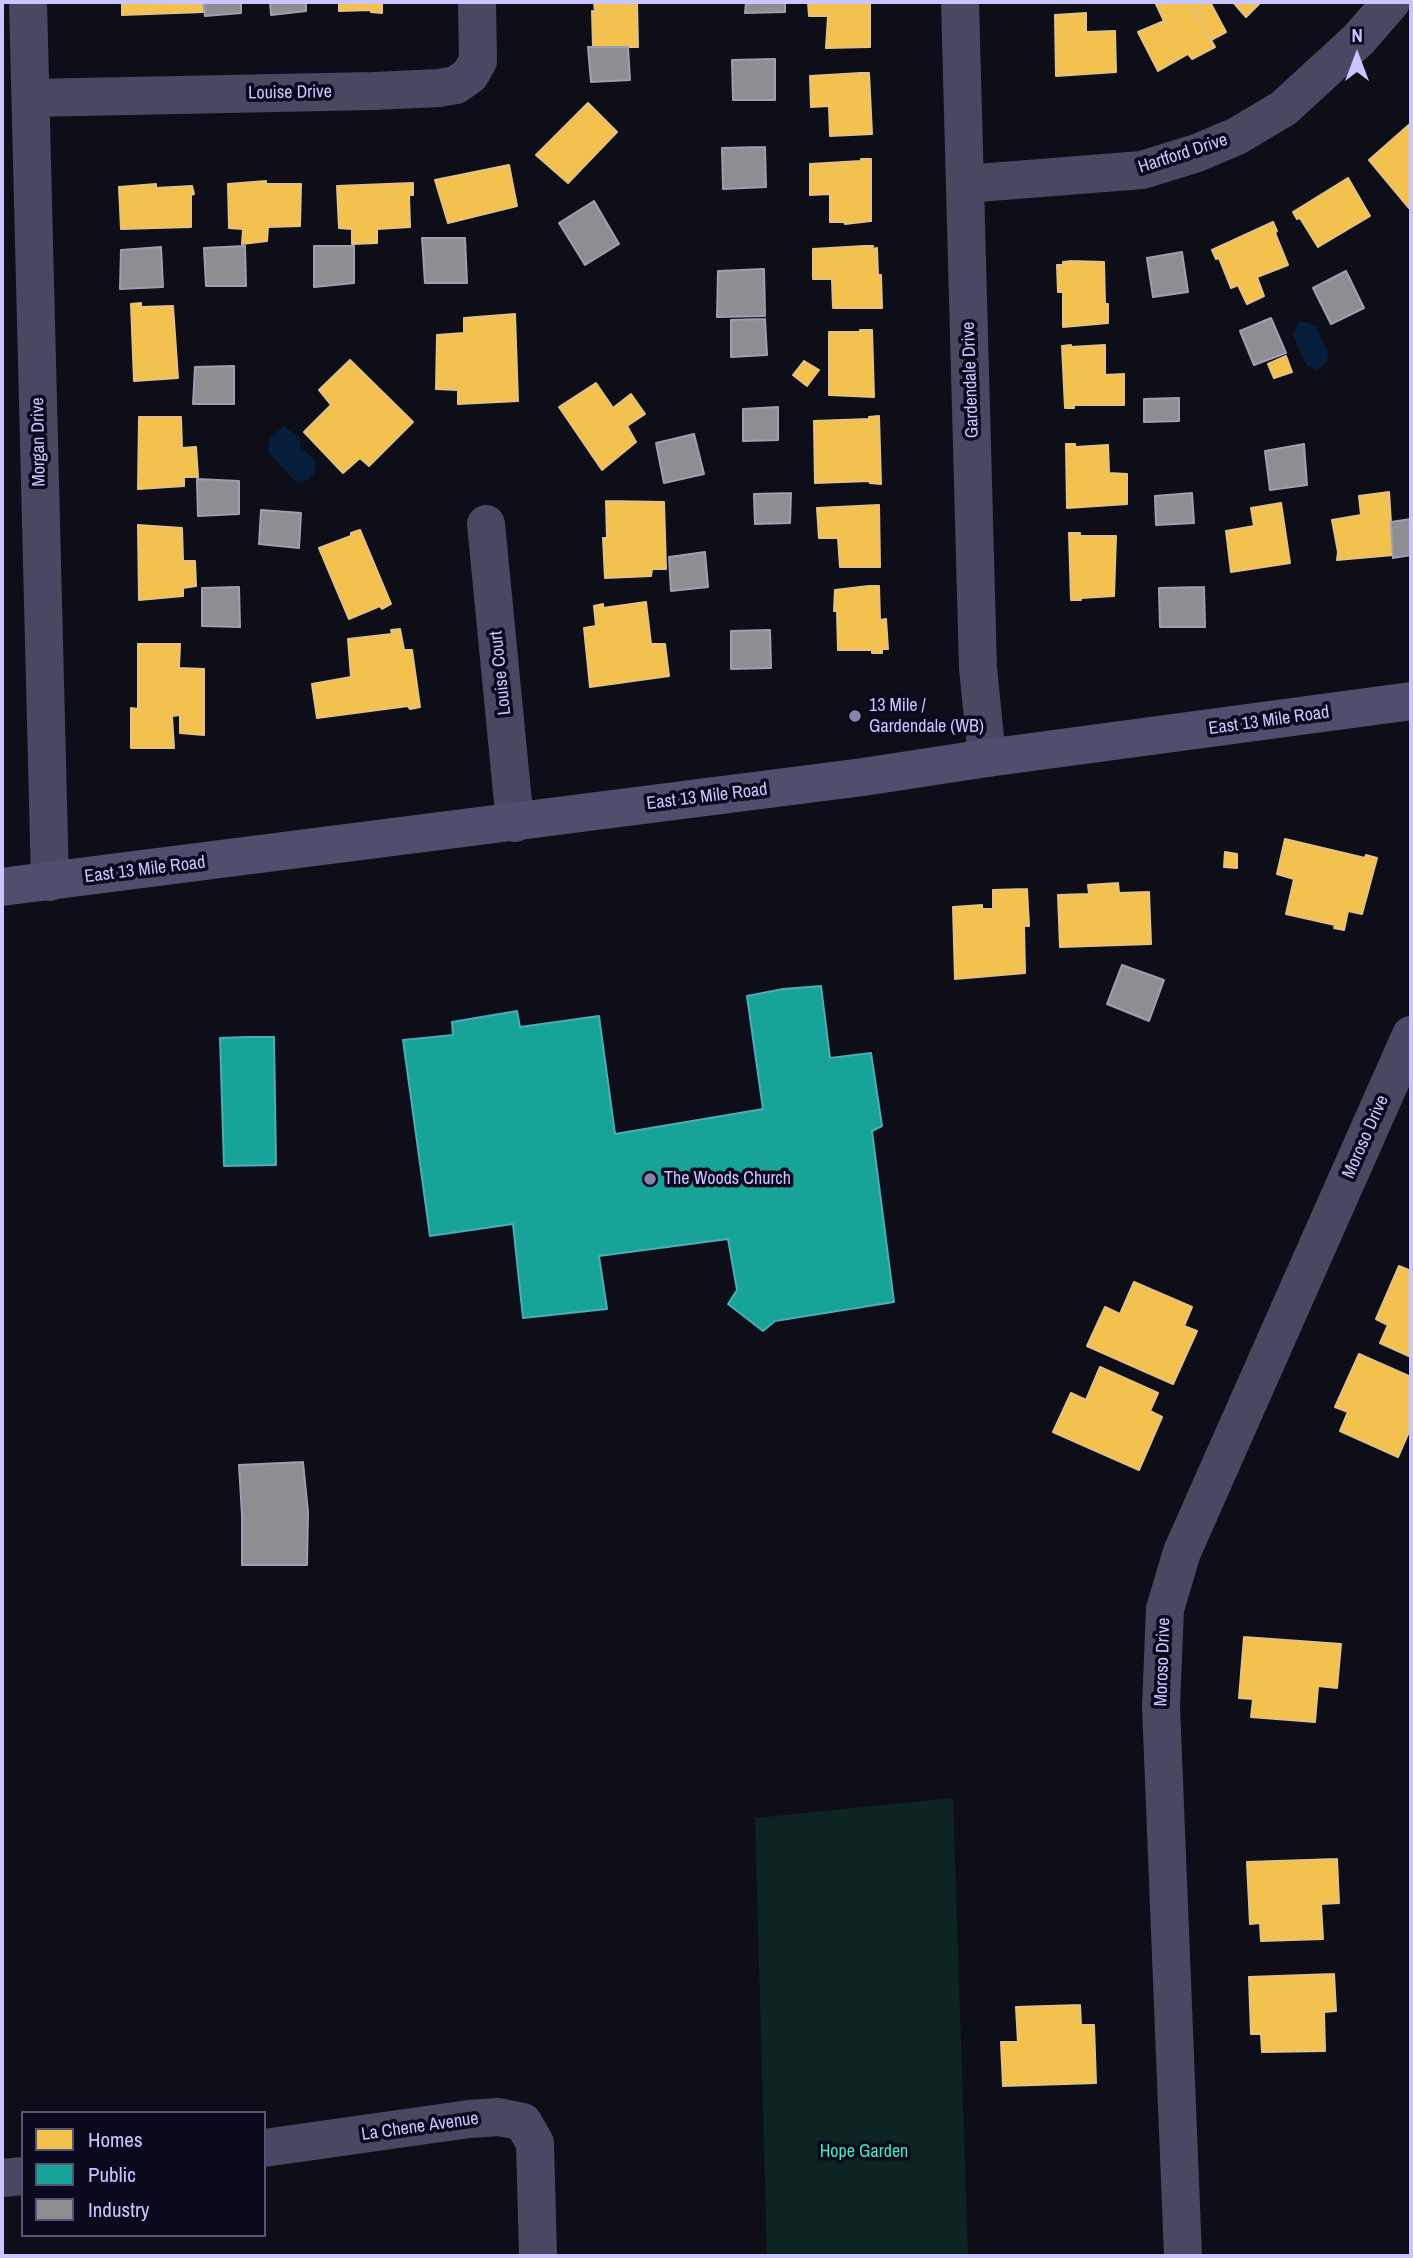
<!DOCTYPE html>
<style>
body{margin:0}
#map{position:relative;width:1413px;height:2258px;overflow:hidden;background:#0e0e18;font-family:"Archivo Narrow",sans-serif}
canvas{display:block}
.frame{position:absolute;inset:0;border:4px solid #c8c5ff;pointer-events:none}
.legend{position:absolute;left:21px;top:2111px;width:245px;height:126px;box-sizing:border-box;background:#0b091d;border:2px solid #575477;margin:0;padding:9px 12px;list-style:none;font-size:21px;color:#c8c5ff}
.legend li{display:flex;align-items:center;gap:14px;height:35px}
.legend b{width:35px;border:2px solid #575477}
.north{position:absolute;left:1322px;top:21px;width:70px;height:70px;-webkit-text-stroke:5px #0b091d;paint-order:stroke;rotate:0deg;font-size:19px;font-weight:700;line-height:28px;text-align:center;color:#c8c5ff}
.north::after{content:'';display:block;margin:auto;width:24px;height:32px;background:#c8c5ff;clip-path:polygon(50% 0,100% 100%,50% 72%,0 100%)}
</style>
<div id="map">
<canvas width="1413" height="2258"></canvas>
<div class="frame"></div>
<ul class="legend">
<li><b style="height:19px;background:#f2c14e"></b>Homes</li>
<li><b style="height:19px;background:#17a398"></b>Public</li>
<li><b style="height:19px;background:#8d8d92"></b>Industry</li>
</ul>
<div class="north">N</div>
</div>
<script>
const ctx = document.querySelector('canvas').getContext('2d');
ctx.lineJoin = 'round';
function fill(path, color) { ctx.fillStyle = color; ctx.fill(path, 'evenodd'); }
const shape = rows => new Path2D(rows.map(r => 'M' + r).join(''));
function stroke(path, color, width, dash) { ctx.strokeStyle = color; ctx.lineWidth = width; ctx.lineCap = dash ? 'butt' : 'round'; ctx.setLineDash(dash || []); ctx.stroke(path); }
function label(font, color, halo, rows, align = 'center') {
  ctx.font = font + ' "Archivo Narrow",sans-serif'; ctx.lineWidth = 7; ctx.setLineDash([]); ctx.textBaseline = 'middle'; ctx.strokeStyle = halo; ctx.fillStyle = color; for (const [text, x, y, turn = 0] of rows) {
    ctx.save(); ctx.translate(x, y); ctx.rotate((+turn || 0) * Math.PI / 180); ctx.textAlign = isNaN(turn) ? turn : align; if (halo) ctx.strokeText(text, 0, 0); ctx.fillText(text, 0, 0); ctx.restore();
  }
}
const green = shape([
 [953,1798,968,2256,767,2256,755,1818]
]);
const water = shape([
 [1302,321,1316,326,1328,353,1327,363,1317,370,1306,365,1293,335,1298,323],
 [283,426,301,438,300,447,315,460,315,472,310,479,301,483,294,480,268,452,269,439]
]);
const homes = shape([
 [122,2,203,2,203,12,122,15,122,2],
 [339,2,382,2,382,13,371,12,371,10,339,11,339,2],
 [594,2,637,2,638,47,593,47,592,11,595,12,594,2],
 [808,2,870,2,870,47,826,48,828,16,809,16,808,2],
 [1155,2,1190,2,1215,47,1192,59,1188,54,1158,71,1138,32,1164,21,1155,2],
 [1190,2,1210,2,1226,32,1211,40,1190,2],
 [1233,2,1261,2,1246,17,1233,2],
 [1086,13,1086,32,1115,31,1116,72,1056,76,1055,15,1086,13],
 [861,73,869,73,872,134,830,136,829,106,811,107,810,76,861,73],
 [588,103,617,132,568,183,536,155,588,103],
 [1411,123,1411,206,1409,208,1369,160,1411,123],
 [861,159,871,159,871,221,845,224,844,222,830,222,830,194,810,195,810,164,861,161,861,159],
 [509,165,517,206,448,223,435,180,509,165],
 [1348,178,1370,216,1318,247,1300,218,1297,219,1293,212,1348,178],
 [266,181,266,184,301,184,300,226,268,227,267,241,242,244,243,229,229,228,228,184,266,181],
 [413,183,413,195,409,195,410,227,377,229,377,243,352,244,352,229,339,228,337,186,413,183],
 [156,184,156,188,192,186,194,194,191,195,191,227,121,229,119,187,156,184],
 [1273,222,1277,231,1275,233,1288,265,1257,277,1264,296,1247,304,1238,285,1231,288,1219,258,1216,259,1212,250,1273,222],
 [864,246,873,246,872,249,877,248,878,275,881,275,882,308,833,308,832,279,813,279,813,249,864,246],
 [1072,261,1104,262,1105,304,1108,304,1108,323,1063,327,1063,292,1058,292,1057,265,1063,265,1063,262,1072,261],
 [141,303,141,307,173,306,178,378,134,381,131,304,141,303],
 [515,314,518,401,458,404,458,390,436,389,437,335,464,333,464,318,515,314],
 [860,330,872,330,874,397,829,395,829,332,860,332,860,330],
 [1071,345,1071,347,1105,345,1105,375,1124,374,1124,405,1074,405,1074,408,1065,408,1062,346,1071,345],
 [1286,356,1292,372,1274,378,1268,364,1286,356],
 [350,360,413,422,369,466,360,458,343,473,304,432,331,405,319,390,350,360],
 [804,361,819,370,807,386,793,375,804,361],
 [596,383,613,408,631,394,645,414,627,426,636,442,602,470,559,407,596,383],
 [879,416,881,484,870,483,869,481,815,483,814,421,869,419,869,417,879,416],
 [139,417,181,417,182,448,196,447,198,477,184,477,184,486,138,489,139,417],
 [1066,444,1075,444,1075,447,1108,445,1109,473,1127,474,1127,504,1067,508,1066,444],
 [1389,492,1393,555,1337,560,1338,552,1332,520,1361,515,1359,496,1389,492],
 [606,501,664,502,666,569,652,569,651,576,605,578,603,538,607,538,606,501],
 [1281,503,1290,563,1231,572,1226,531,1254,526,1251,508,1281,503],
 [879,505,880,567,840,567,838,538,819,538,817,508,879,505],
 [138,525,182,528,183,561,195,561,196,586,183,588,183,596,139,600,138,525],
 [360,530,391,604,382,609,380,606,349,619,319,548,351,536,351,533,360,530],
 [1069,533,1080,533,1080,536,1116,536,1114,596,1081,598,1081,600,1071,600,1069,533],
 [869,586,879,586,880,620,886,619,888,649,882,649,882,653,872,653,872,650,838,650,837,611,834,611,835,590,869,586],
 [646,602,651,644,665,644,669,676,590,687,584,628,596,626,594,606,603,604,603,608,646,602],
 [400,629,404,650,412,650,420,707,410,709,408,706,317,718,312,684,351,677,348,639,392,634,391,630,400,629],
 [138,644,180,644,179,668,204,669,204,735,180,733,180,715,172,716,174,748,131,748,131,708,138,709,138,644],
 [1285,839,1365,858,1366,855,1377,858,1362,914,1348,911,1344,930,1334,928,1335,925,1286,914,1294,879,1277,874,1285,839],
 [1225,852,1237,854,1237,868,1224,867,1225,852],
 [1118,883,1119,893,1149,892,1151,944,1060,947,1058,895,1089,894,1088,885,1118,883],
 [1027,889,1029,926,1024,926,1025,973,955,979,953,907,982,905,982,909,993,909,993,890,1027,889],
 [1399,1266,1411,1271,1411,1357,1380,1343,1388,1325,1376,1319,1399,1266],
 [1134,1282,1192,1307,1184,1326,1197,1331,1173,1384,1087,1346,1105,1307,1120,1314,1134,1282],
 [1359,1354,1411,1377,1411,1427,1398,1457,1340,1431,1348,1412,1335,1407,1359,1354],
 [1100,1367,1158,1393,1150,1411,1162,1417,1139,1470,1053,1432,1071,1393,1086,1400,1100,1367],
 [1244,1637,1341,1644,1337,1688,1318,1686,1315,1722,1251,1717,1253,1699,1239,1698,1244,1637],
 [1337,1859,1339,1903,1321,1904,1323,1939,1261,1941,1260,1923,1250,1924,1247,1862,1337,1859],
 [1334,1974,1336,2011,1324,2012,1325,2051,1262,2052,1261,2034,1251,2034,1249,1977,1334,1974],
 [1080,2005,1081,2025,1094,2025,1096,2083,1003,2086,1001,2042,1018,2042,1016,2007,1080,2005]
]);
const public = shape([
 [821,986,830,1058,871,1053,882,1126,872,1131,894,1302,775,1321,763,1331,728,1304,737,1290,728,1239,599,1256,607,1309,523,1318,513,1224,430,1236,403,1040,453,1035,452,1022,517,1011,520,1027,599,1016,615,1134,763,1109,747,996,783,989,821,986],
 [248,1037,274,1037,276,1165,224,1166,220,1038,248,1037]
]);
const industry = shape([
 [203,2,241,2,241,13,205,16,203,2],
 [270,2,306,2,306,11,271,15,270,2],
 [746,2,785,2,785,12,745,13,746,2],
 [588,47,628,47,630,80,591,82,588,47],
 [775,59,775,100,733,100,732,60,775,59],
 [765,147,766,187,723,189,722,148,765,147],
 [594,201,619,244,585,265,559,223,594,201],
 [422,238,465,238,467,283,425,283,422,238],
 [245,246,246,286,206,286,204,248,245,246],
 [314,246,354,246,354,283,314,287,314,246],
 [161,247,163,287,120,289,121,250,161,247],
 [1182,252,1188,292,1153,297,1147,258,1182,252],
 [764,269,765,316,717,317,718,271,764,269],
 [1346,271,1364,308,1331,324,1313,288,1346,271],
 [1271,318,1286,353,1254,365,1240,331,1271,318],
 [765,319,767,355,731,357,731,320,765,319],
 [234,366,234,404,193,404,195,367,234,366],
 [1179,398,1179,421,1144,422,1144,399,1179,398],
 [778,407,778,440,743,441,743,409,778,407],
 [694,434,704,474,664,483,656,443,694,434],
 [1304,444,1307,485,1270,490,1265,451,1304,444],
 [197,479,239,481,239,514,198,516,197,479],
 [791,493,790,523,755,524,754,494,791,493],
 [1192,493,1194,523,1156,525,1155,496,1192,493],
 [261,510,301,513,299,548,259,544,261,510],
 [1411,519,1411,555,1393,558,1391,522,1411,519],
 [705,552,708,587,671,591,669,557,705,552],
 [239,587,240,627,202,626,202,588,239,587],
 [1204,587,1205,627,1160,627,1159,588,1204,587],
 [770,630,771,668,731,669,731,631,770,630],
 [1122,965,1164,980,1149,1021,1107,1004,1122,965],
 [303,1462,308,1512,307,1565,242,1565,242,1515,239,1465,303,1462]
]);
const street = shape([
 [28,2,50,882],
 [960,2,978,668,987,758],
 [31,98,374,91,439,88,456,85,470,75,478,61,477,2],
 [965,184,1142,170,1197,153,1237,136,1284,108,1359,39,1391,2],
 [486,524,515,823],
 [264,2148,469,2119,499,2117,523,2122,535,2143,538,2256],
 [2,2178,23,2176],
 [1183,2256,1161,1706,1165,1609,1182,1552,1411,1035]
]);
const secondary = shape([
 [2,887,863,777,987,758,1411,701]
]);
const markers = [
 [855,716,7,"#8785ae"],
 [650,1179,7,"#8785ae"]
];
const streetNames = [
 ["Louise Drive",290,93,-1],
 ["Hartford Drive",1183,154,-18],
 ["Gardendale Drive",971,380,-92],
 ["Morgan Drive",39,442,-91],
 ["Louise Court",501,673,-96],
 ["East 13 Mile Road",1269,721,-8],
 ["East 13 Mile Road",707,797,-7],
 ["East 13 Mile Road",145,870,-7],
 ["Moroso Drive",1366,1137,-66],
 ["Moroso Drive",1163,1662,-88],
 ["La Chene Avenue",420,2127,-8]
];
const poiNames = [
 ["13 Mile /",869,706],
 ["Gardendale (WB)",869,727],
 ["The Woods Church",664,1179]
];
const parkNames = [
 ["Hope Garden",864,2152]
];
fill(green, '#0c2422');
fill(water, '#061d3b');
fill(homes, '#f2c14e');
stroke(homes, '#e5c283', 2);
fill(public, '#17a398');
stroke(public, '#4cadb7', 2);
fill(industry, '#8d8d92');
stroke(industry, '#9f9eb3', 2);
stroke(street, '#484862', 38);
stroke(secondary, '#4e4f6d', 38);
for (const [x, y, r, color] of markers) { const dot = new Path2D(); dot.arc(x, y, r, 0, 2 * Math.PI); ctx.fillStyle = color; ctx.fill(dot); stroke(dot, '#0b091d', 2.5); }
label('18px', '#c8c5ff', '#0b091d', streetNames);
label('18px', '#c8c5ff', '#0b091d', poiNames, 'left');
label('18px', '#44ebb7', '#0b091d', parkNames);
</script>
